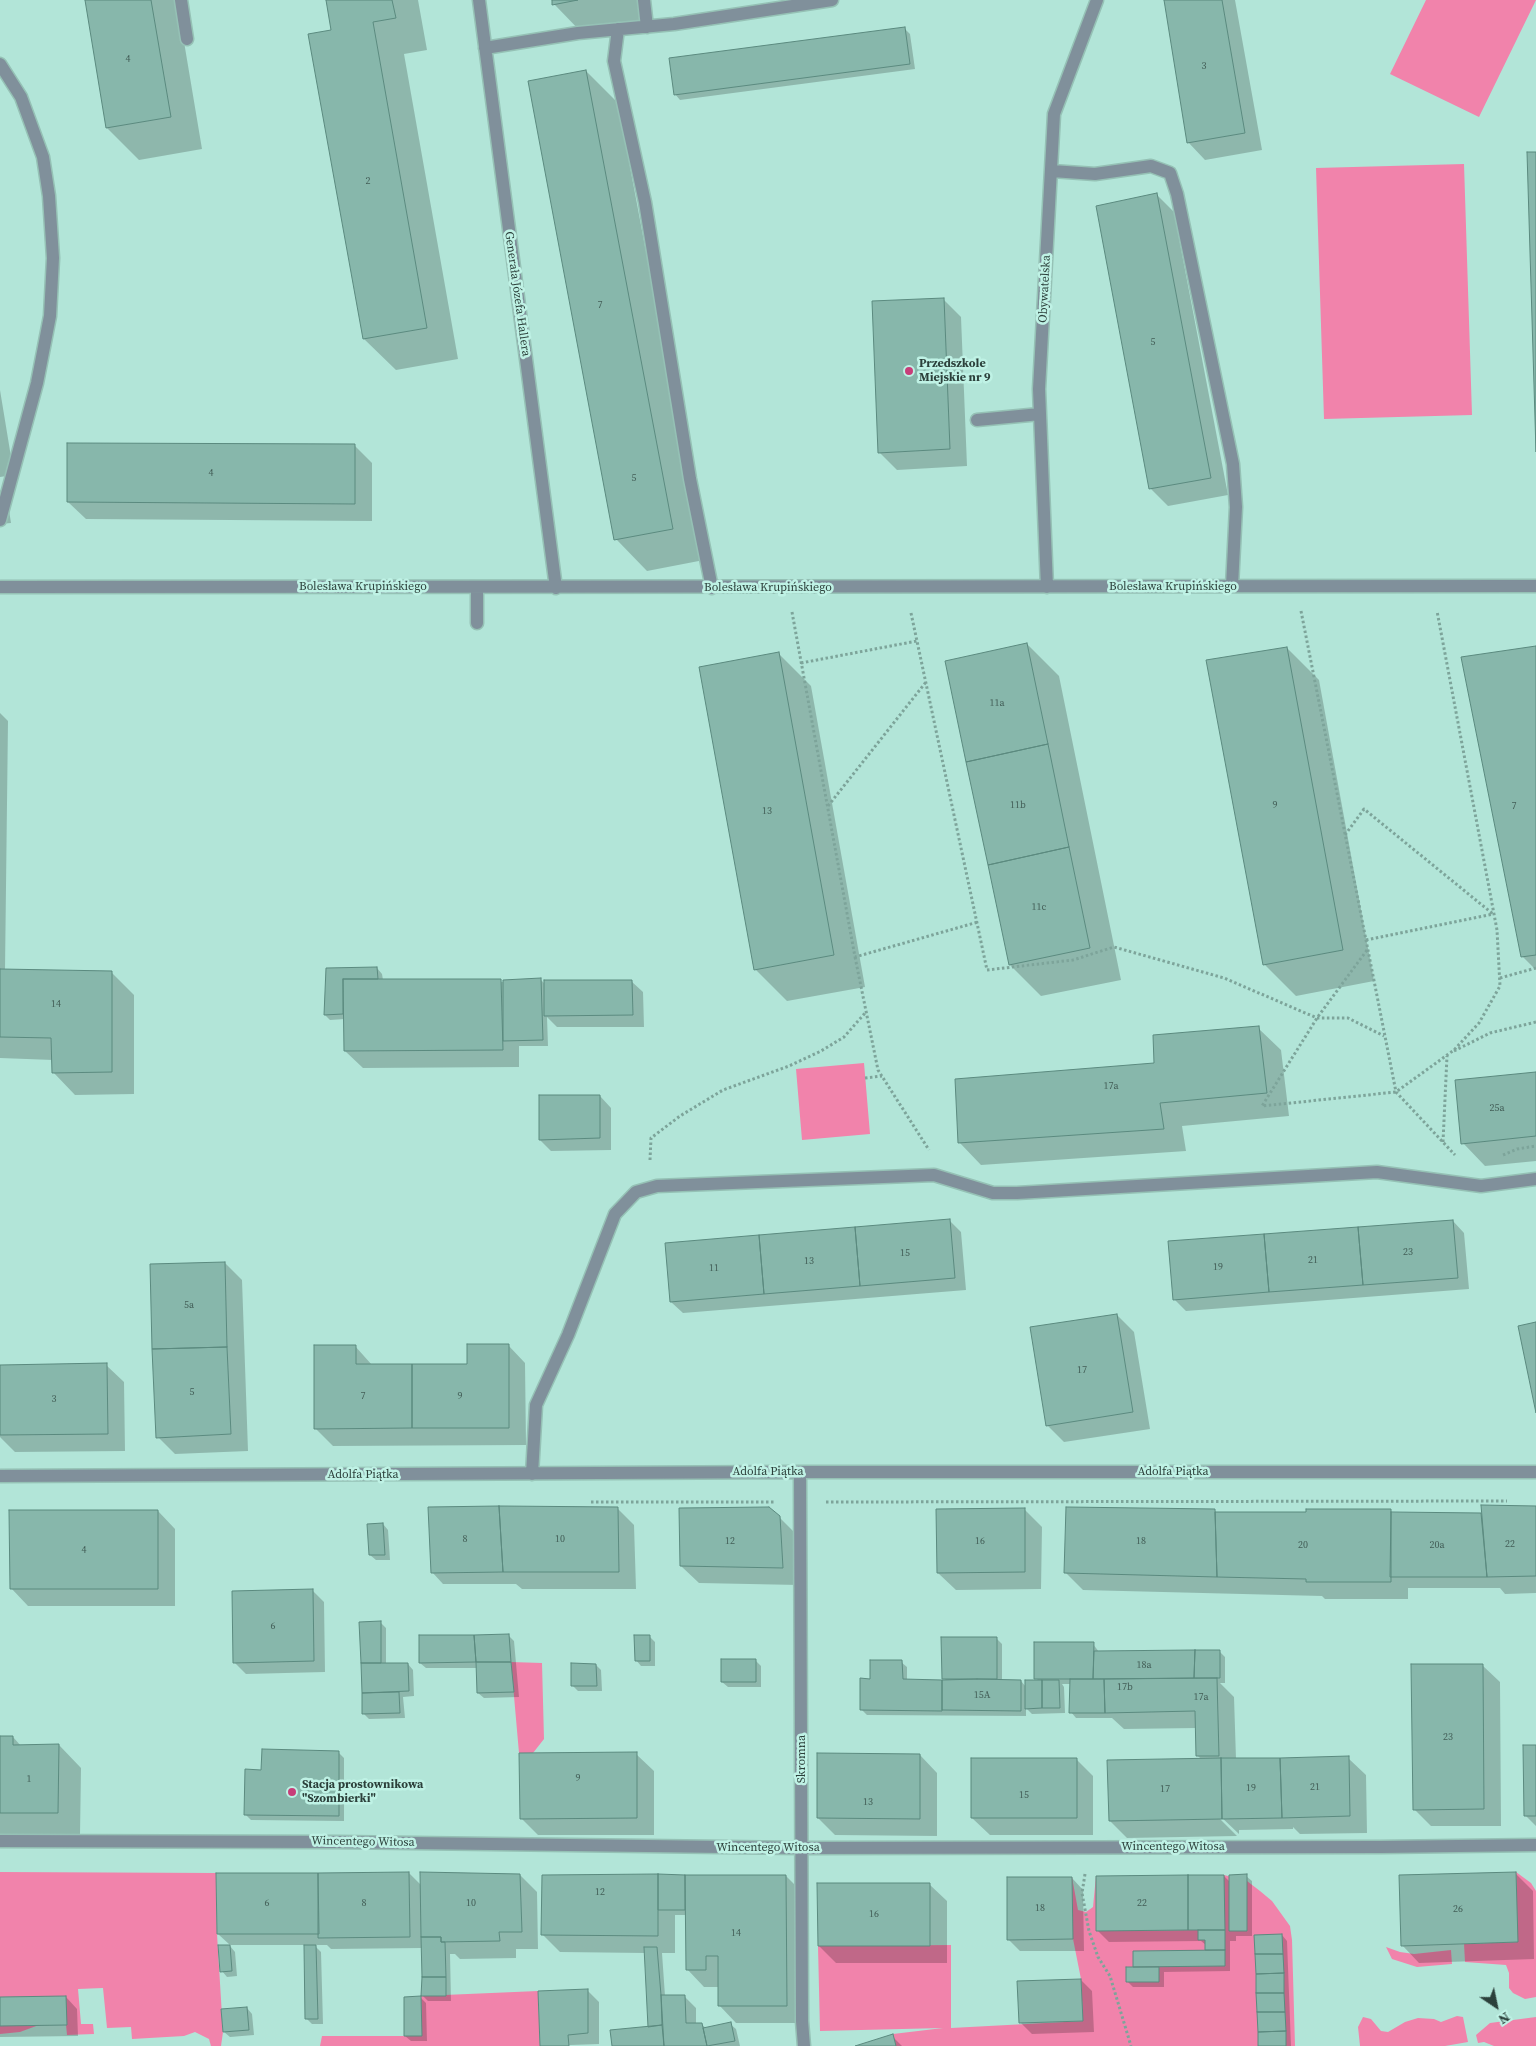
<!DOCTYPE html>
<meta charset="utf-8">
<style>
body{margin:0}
#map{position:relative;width:1536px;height:2046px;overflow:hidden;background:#b2e5d8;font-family:"Source Serif 4",serif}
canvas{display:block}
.north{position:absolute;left:1471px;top:1981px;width:50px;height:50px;-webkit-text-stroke:4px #bff2e5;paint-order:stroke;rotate:146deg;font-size:14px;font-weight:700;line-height:20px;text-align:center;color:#2c403b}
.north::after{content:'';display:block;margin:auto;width:18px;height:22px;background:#2c403b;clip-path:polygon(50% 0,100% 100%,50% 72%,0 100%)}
</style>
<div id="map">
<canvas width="1536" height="2046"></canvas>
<div class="north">N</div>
</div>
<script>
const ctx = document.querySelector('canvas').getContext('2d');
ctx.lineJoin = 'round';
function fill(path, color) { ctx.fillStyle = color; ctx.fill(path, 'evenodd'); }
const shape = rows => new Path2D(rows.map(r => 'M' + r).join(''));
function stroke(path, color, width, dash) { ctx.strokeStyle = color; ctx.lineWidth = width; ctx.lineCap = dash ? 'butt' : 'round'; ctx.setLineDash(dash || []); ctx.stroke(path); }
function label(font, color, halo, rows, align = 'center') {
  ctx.font = font + ' "Source Serif 4",serif'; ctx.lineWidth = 5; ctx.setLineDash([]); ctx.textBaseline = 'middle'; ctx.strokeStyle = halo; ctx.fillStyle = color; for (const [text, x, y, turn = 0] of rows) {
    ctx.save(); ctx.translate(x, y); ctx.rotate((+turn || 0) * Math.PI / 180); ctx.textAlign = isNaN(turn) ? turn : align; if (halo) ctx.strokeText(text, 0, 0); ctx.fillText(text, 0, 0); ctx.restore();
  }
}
const green = shape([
 [1426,0,1536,0,1479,117,1390,74],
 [1464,164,1472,415,1324,419,1316,168],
 [864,1063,870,1134,802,1140,796,1069],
 [511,1662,542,1663,544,1739,533,1753,519,1753],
 [0,1872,216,1873,217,1934,223,2032,221,2046,211,2046,209,2039,195,2032,184,2036,132,2039,131,2027,107,2028,103,1988,78,1989,81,2024,93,2024,94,2034,67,2035,66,2025,39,2025,20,2032,0,2034],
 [1516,1872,1531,1883,1536,1891,1536,1997,1525,1999,1513,1993,1509,1988,1509,1973,1506,1965,1465,1962,1464,1944,1517,1942],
 [1224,1875,1247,1881,1260,1891,1272,1901,1290,1926,1292,1940,1295,2046,896,2046,893,2034,943,2028,820,2031,818,1946,951,1945,951,2028,1083,2021,1081,1979,1073,1939,1072,1877,1078,1910,1086,1912,1093,1907,1096,1876,1097,1931,1198,1930,1224,1929],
 [1386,1947,1400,1952,1414,1954,1451,1950,1452,1964,1417,1967,1392,1959],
 [538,1991,540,2046,320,2046,322,2036,422,2036,421,1996],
 [1457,2016,1463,2017,1468,2042,1445,2046,1360,2046,1358,2027,1363,2017,1371,2019,1381,2031,1388,2032,1405,2022,1418,2018,1434,2019,1441,2022],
 [1536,2017,1536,2046,1494,2046,1484,2042,1478,2043,1476,2035,1490,2023]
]);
const shadow = shape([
 [86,0,177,0,202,149,139,160,107,128],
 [327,0,418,0,427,50,404,54,458,359,396,370,364,339,333,31],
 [553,0,644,0,648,24,585,36,554,4],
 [1165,0,1235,0,1262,150,1205,160,1188,142],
 [905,29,910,34,915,69,680,100,675,94],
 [586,71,618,103,704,560,647,571,616,539],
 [1157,195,1174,212,1228,495,1168,506,1151,489],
 [943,299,961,317,967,466,897,470,879,452],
 [0,390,14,475,0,477],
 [355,446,372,463,372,521,86,519,68,502],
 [0,490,7,497,11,523,0,524],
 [1027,644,1059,676,1121,980,1041,996,1010,965],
 [1536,647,1536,970,1522,956],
 [1287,648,1319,680,1374,981,1296,996,1264,964],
 [779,654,811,686,865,987,787,1001,755,969],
 [0,713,8,721,5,970,111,972,134,995,134,1094,75,1095,53,1072,53,1060,0,1058],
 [377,968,382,974,383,980,503,982,540,979,545,984,631,981,643,992,644,1027,557,1027,547,1017,548,1046,519,1046,519,1067,363,1068,345,1051,345,1019,330,1020,325,1015,327,970],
 [1258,1028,1281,1050,1289,1116,1182,1126,1186,1151,981,1165,959,1142,1155,1064],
 [1536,1073,1536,1161,1485,1166,1463,1143],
 [600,1096,611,1108,611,1150,551,1151,540,1140],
 [949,1220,961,1232,966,1290,683,1313,671,1302],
 [1453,1221,1464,1233,1469,1289,1186,1311,1174,1299],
 [225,1263,242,1280,248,1451,175,1454,158,1437],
 [1117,1315,1134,1332,1150,1429,1064,1442,1047,1425],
 [508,1345,525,1363,526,1445,333,1446,315,1428,355,1346,372,1365,468,1365],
 [106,1365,124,1382,125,1451,15,1452,0,1437,0,1366],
 [1536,1507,1536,1593,1505,1594,1500,1588,1408,1588,1408,1599,1325,1599,1322,1596,1083,1590,1066,1573,1215,1511,1218,1514,1390,1511,1393,1514,1480,1514,1483,1517],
 [617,1508,634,1525,636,1589,522,1589,516,1584,443,1584,432,1572],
 [1024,1509,1042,1527,1041,1589,956,1590,938,1573],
 [158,1511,175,1529,175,1606,28,1606,11,1588],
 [779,1517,797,1535,799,1585,699,1583,681,1566],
 [383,1524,388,1530,390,1560,376,1560,370,1555],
 [312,1590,324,1602,325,1672,246,1674,235,1663],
 [380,1622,386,1628,386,1664,408,1664,413,1670,414,1696,403,1697,405,1718,369,1719,364,1714,360,1623],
 [508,1635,514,1641,519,1697,484,1698,478,1693,477,1668,426,1668,420,1663],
 [649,1636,655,1642,655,1666,641,1666,636,1660],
 [996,1638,1002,1644,1002,1680,1021,1681,1026,1687,1039,1681,1036,1678,1093,1644,1099,1652,1220,1652,1225,1657,1225,1683,1220,1683,1234,1697,1236,1759,1348,1758,1366,1775,1367,1833,1300,1834,1293,1827,1293,1829,1239,1830,1239,1834,1218,1814,1217,1816,1237,1836,1127,1838,1110,1821,1201,1759,1197,1755,1197,1728,1124,1729,1112,1718,1076,1718,1071,1712,1071,1684,1062,1684,1064,1687,1065,1713,1032,1714,1026,1708,1026,1716,867,1715,862,1710,871,1680,901,1662,907,1667,907,1681,946,1680,943,1678],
 [755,1660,761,1666,761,1687,728,1687,722,1682],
 [596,1665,601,1670,602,1691,578,1691,572,1685],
 [1482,1665,1500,1682,1501,1826,1431,1826,1414,1809],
 [13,1737,21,1746,59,1745,81,1768,80,1835,0,1835,0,1738],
 [1536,1746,1536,1826,1525,1815],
 [338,1752,344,1758,344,1821,251,1820,246,1815,263,1771],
 [636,1754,654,1771,654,1835,538,1835,521,1818],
 [920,1755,937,1773,937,1836,835,1835,818,1818],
 [1076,1759,1093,1776,1093,1835,990,1835,972,1818],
 [409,1873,421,1885,520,1875,537,1892,538,1949,516,1949,516,1958,460,1959,455,1954,450,1954,451,2001,428,2001,423,1996,422,1948,331,1949,327,1945,314,1945,321,1952,323,2024,312,2024,306,2018,305,1945,230,1945,218,1934],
 [1515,1873,1533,1891,1534,1959,1419,1963,1402,1945],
 [544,1876,786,1876,803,1893,804,2023,736,2023,719,2005,719,1987,704,1987,687,1969,687,1915,675,1915,675,1953,662,1953,665,1996,684,1996,696,2008,696,2024,701,2024,707,2029,730,2024,736,2029,740,2046,613,2046,649,2028,645,1953,560,1952,543,1935],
 [1224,1876,1230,1882,1246,1876,1252,1881,1252,1936,1236,1936,1236,1941,1230,1941,1230,1971,1164,1972,1164,1987,1133,1987,1128,1982,1134,1968,1134,1952,1206,1952,1206,1945,1201,1941,1109,1942,1098,1931],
 [1072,1878,1083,1890,1084,1951,1020,1951,1009,1940],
 [929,1884,947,1901,947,1963,836,1963,819,1946],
 [1282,1935,1287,1941,1291,2046,1259,2046],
 [230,1946,235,1952,237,1976,227,1977,222,1971],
 [1081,1980,1092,1991,1094,2032,1032,2034,1020,2022],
 [587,1990,599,2002,599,2044,541,2046],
 [66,1997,77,2009,78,2036,0,2037,0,1998],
 [421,1998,426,2003,427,2041,411,2041,405,2036],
 [247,2008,252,2014,254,2035,230,2037,224,2032],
 [892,2036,902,2046,860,2046]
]);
const building = shape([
 [85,0,151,0,171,117,106,128,85,0],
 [326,0,392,0,396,18,373,22,427,328,363,339,308,34,331,30,326,0],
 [552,0,578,0,552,5,552,0],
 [1164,0,1222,0,1245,133,1187,143,1164,0],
 [905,27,910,64,674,95,669,58,905,27],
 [586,70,673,529,614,540,528,81,586,70],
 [1527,152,1536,152,1536,452,1527,152],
 [1157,193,1211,478,1149,489,1096,206,1157,193],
 [944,298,950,449,878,453,872,301,944,298],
 [67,443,355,444,355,504,67,502,67,443],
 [1027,643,1048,744,966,762,945,661,1027,643],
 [1536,646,1536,955,1521,957,1461,657,1536,646],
 [1287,647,1343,950,1263,965,1206,660,1287,647],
 [779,652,834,955,754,970,699,667,779,652],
 [1048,744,1069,847,988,865,966,762,1048,744],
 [1069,847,1090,948,1009,965,988,865,1069,847],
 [377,967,378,979,343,979,343,1014,324,1015,326,968,377,967],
 [0,969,112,971,112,1072,52,1073,51,1038,0,1037,0,969],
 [541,978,543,1040,503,1041,503,980,541,978],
 [343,979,501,979,503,1050,344,1051,343,979],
 [544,980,632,980,633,1015,544,1016,544,980],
 [1259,1026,1267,1093,1160,1103,1164,1129,958,1143,955,1079,1154,1063,1153,1035,1259,1026],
 [1536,1072,1536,1136,1461,1144,1455,1080,1536,1072],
 [539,1095,600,1095,600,1138,539,1140,539,1095],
 [950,1219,955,1278,860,1286,855,1227,950,1219],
 [1453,1220,1458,1278,1363,1285,1358,1227,1453,1220],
 [855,1227,860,1286,764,1294,759,1235,855,1227],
 [1358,1227,1363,1285,1269,1292,1264,1234,1358,1227],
 [1264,1234,1269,1292,1173,1300,1168,1241,1264,1234],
 [759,1235,764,1294,670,1302,665,1243,759,1235],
 [225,1262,227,1347,152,1349,150,1264,225,1262],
 [1117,1314,1133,1412,1046,1426,1030,1327,1117,1314],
 [1536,1322,1536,1413,1518,1326,1536,1322],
 [467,1344,509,1344,509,1428,412,1428,412,1364,467,1364,467,1344],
 [314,1345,356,1345,356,1364,412,1364,412,1428,314,1429,314,1345],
 [227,1347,231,1434,156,1438,152,1349,227,1347],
 [107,1363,108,1434,0,1435,0,1365,107,1363],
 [1481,1505,1536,1506,1536,1576,1487,1577,1481,1505],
 [499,1506,503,1572,431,1573,428,1507,499,1506],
 [499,1506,618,1507,619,1572,503,1572,499,1506],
 [769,1507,780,1516,783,1568,680,1566,679,1508,769,1507],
 [1066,1507,1215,1509,1217,1577,1064,1573,1066,1507],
 [1025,1508,1025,1572,937,1573,936,1509,1025,1508],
 [1306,1509,1391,1509,1391,1582,1306,1582,1306,1579,1217,1577,1215,1512,1306,1512,1306,1509],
 [9,1510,158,1510,158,1589,10,1589,9,1510],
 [1391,1512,1481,1513,1487,1577,1390,1577,1391,1512],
 [383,1523,385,1555,369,1555,367,1524,383,1523],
 [313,1589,314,1661,233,1663,232,1591,313,1589],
 [381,1621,381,1663,361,1663,359,1622,381,1621],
 [509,1634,511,1662,476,1662,474,1635,509,1634],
 [419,1635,474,1635,476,1662,419,1663,419,1635],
 [634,1635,650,1635,650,1661,635,1661,634,1635],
 [941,1637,997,1637,997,1679,942,1679,941,1637],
 [1034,1642,1094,1642,1093,1679,1034,1679,1034,1642],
 [1195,1650,1220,1650,1220,1678,1194,1678,1195,1650],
 [1195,1650,1194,1678,1093,1679,1094,1651,1195,1650],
 [721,1659,756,1659,756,1682,721,1682,721,1659],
 [870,1660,902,1660,903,1679,942,1680,942,1711,860,1710,860,1678,870,1679,870,1660],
 [476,1662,511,1662,514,1692,477,1693,476,1662],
 [361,1663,408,1663,409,1691,362,1693,361,1663],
 [571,1663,596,1664,597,1686,571,1686,571,1663],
 [1411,1664,1483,1664,1484,1809,1413,1810,1411,1664],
 [1217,1678,1219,1756,1196,1756,1195,1711,1105,1713,1104,1679,1217,1678],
 [977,1679,1021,1680,1021,1711,942,1710,942,1680,977,1679],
 [1070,1679,1104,1679,1105,1713,1069,1713,1070,1679],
 [1025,1680,1042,1680,1042,1708,1025,1709,1025,1680],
 [1042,1680,1059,1680,1060,1708,1042,1708,1042,1680],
 [399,1692,400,1713,362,1714,362,1693,399,1692],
 [0,1736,13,1736,13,1745,59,1744,58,1813,0,1813,0,1736],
 [1523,1745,1536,1745,1536,1816,1524,1816,1523,1745],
 [262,1749,339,1751,339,1816,244,1815,245,1769,261,1770,262,1749],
 [637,1752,637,1818,520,1819,519,1753,637,1752],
 [817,1753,920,1754,920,1819,817,1818,817,1753],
 [1349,1756,1350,1816,1282,1818,1280,1758,1349,1756],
 [971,1758,1077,1758,1077,1818,971,1818,971,1758],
 [1221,1758,1222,1819,1109,1821,1107,1760,1221,1758],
 [1221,1758,1280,1758,1282,1818,1222,1819,1221,1758],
 [409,1872,410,1937,318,1938,318,1873,409,1872],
 [420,1872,520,1874,522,1932,499,1932,500,1941,441,1942,441,1937,421,1937,420,1872],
 [1516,1872,1518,1942,1401,1946,1399,1875,1516,1872],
 [216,1873,318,1873,319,1934,217,1934,216,1873],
 [658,1874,658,1936,541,1935,542,1875,658,1874],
 [658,1874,685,1875,685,1910,658,1910,658,1874],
 [1247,1874,1247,1931,1229,1931,1229,1875,1247,1874],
 [685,1875,786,1875,787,2006,718,2006,718,1956,706,1956,706,1970,686,1970,685,1875],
 [1188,1875,1188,1930,1096,1931,1096,1876,1188,1875],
 [1188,1875,1224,1875,1225,1930,1188,1930,1188,1875],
 [1007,1877,1072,1877,1073,1939,1007,1940,1007,1877],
 [817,1883,930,1883,930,1946,818,1946,817,1883],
 [1198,1930,1225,1930,1225,1950,1205,1950,1205,1940,1198,1940,1198,1930],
 [1282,1934,1283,1954,1255,1954,1254,1935,1282,1934],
 [421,1937,441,1937,441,1942,445,1942,446,1977,422,1977,421,1937],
 [218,1945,230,1945,232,1971,220,1972,218,1945],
 [304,1945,316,1945,318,2019,305,2019,304,1945],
 [644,1947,657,1947,661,1995,662,2025,648,2027,644,1947],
 [1225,1950,1225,1966,1133,1967,1133,1951,1225,1950],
 [1255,1954,1283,1954,1284,1973,1256,1974,1255,1954],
 [1126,1967,1159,1967,1159,1982,1126,1982,1126,1967],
 [1284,1973,1284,1993,1256,1993,1256,1974,1284,1973],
 [422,1977,446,1977,446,1996,421,1996,422,1977],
 [1081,1979,1083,2021,1019,2023,1017,1981,1081,1979],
 [588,1989,588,2033,568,2035,569,2046,540,2046,538,1991,588,1989],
 [1256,1993,1284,1993,1285,2012,1257,2012,1256,1993],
 [661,1995,685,1995,686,2023,702,2023,707,2046,664,2046,661,1995],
 [66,1996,67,2025,0,2026,0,1997,66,1996],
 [421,1996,422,2036,404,2036,404,1997,421,1996],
 [247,2007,249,2030,223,2032,221,2009,247,2007],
 [1257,2012,1285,2012,1286,2031,1258,2032,1257,2012],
 [731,2022,735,2041,707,2046,703,2028,731,2022],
 [662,2025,664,2046,612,2046,610,2030,662,2025],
 [1286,2031,1286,2046,1258,2046,1258,2032,1286,2031],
 [893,2034,896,2046,855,2046,893,2034]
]);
const path = shape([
 [1301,611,1396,1092,1455,1155],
 [792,612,855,957,978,922],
 [911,613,987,970,1073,960,1114,947,1224,978,1317,1018,1348,1018,1384,1036],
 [801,663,917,641],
 [828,806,926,682],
 [1345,835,1364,809,1493,914],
 [1366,940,1493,914],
 [1367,950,1317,1018,1262,1106,1396,1092,1454,1050,1479,1023,1500,986,1497,930,1437,611],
 [855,957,878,1070,929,1150],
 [1500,978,1536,968],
 [1454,1051,1490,1033,1536,1022],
 [865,1078,882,1076],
 [1443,1142,1447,1056],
 [1503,1155,1517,1149,1536,1146],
 [650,1160,651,1138,680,1116,723,1090,789,1066,821,1051,844,1037,866,1012],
 [591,1502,774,1502],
 [826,1502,1507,1501],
 [1085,1874,1082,1893,1089,1931,1098,1957,1110,1976,1131,2046]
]);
const minor = shape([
 [181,0,187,39],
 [479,0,556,588],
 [644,0,647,27],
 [618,29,614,61,645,202,690,479,712,588],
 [485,48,578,33,674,24,832,0],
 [0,64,21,97,43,157,49,196,53,258,50,316,37,383,0,520],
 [1052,171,1095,174,1151,166,1170,173,1177,194,1233,464,1236,507,1232,586],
 [977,420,1040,414],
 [0,587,1536,586],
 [477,587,477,623],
 [1047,587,1039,389,1054,114,1097,0],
 [800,1472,802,2021,804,2046],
 [532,1474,536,1405,568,1335,615,1214,636,1192,657,1186,934,1175,993,1193,1017,1193,1377,1172,1481,1186,1536,1179],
 [0,1476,800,1472,1536,1472],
 [0,1841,336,1842,802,1848,1381,1847,1536,1845]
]);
const markers = [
 [909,371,5,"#c73e79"],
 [292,1792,5,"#c73e79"]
];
const numberNames = [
 ["4",128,59],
 ["3",1204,66],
 ["2",368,181],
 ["7",600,305],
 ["5",1153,342],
 ["4",211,473],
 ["5",634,478],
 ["11a",997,703],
 ["11b",1018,805],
 ["9",1275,805],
 ["7",1514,806],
 ["13",767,811],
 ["11c",1039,907],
 ["14",56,1004],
 ["17a",1111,1086],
 ["25a",1497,1108],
 ["23",1408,1252],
 ["15",905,1253],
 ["21",1313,1260],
 ["13",809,1261],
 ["19",1218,1267],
 ["11",714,1268],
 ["5a",189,1305],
 ["17",1082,1370],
 ["5",192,1392],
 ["7",363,1396],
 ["9",460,1396],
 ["3",54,1399],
 ["8",465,1539],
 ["10",560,1539],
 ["12",730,1541],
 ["16",980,1541],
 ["18",1141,1541],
 ["22",1510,1544],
 ["20",1303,1545],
 ["20a",1437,1545],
 ["4",84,1550],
 ["6",273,1626],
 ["18a",1144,1665],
 ["17b",1125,1687],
 ["15A",982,1695],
 ["17a",1201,1697],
 ["23",1448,1737],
 ["9",578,1778],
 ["1",29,1779],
 ["21",1315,1787],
 ["19",1251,1788],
 ["17",1165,1789],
 ["15",1024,1795],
 ["13",868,1802],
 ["12",600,1892],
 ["6",267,1903],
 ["8",364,1903],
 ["10",471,1903],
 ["22",1142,1903],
 ["18",1040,1908],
 ["26",1458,1909],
 ["16",874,1914],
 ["14",736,1933]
];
const streetNames = [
 ["Obywatelska",1045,289,-87],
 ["Generała Józefa Hallera",517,294,82],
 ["Bolesława Krupińskiego",363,587],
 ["Bolesława Krupińskiego",1173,587],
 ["Bolesława Krupińskiego",768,588],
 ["Adolfa Piątka",768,1472],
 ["Adolfa Piątka",1173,1472],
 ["Adolfa Piątka",363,1475],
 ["Skromna",802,1759,-90],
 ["Wincentego Witosa",363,1842,1],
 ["Wincentego Witosa",1173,1847],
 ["Wincentego Witosa",768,1848]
];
const poiNames = [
 ["Przedszkole",919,364],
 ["Miejskie nr 9",919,378],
 ["Stacja prostownikowa",302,1785],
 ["\"Szombierki\"",302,1799]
];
fill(green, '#f183ab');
fill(shadow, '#0003');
fill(building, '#87b7ab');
stroke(building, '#5b8a7f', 1);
stroke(minor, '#95c1b5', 15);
stroke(path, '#7da49a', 3, [2.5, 2.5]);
stroke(minor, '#80909b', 12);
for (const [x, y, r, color] of markers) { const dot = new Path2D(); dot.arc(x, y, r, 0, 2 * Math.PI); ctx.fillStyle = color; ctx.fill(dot); stroke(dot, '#bff2e5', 2); }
label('10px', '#435e57', null, numberNames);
label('12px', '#2c403b', '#bff2e5', streetNames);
label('bold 12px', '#2c403b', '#bff2e5', poiNames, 'left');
</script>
